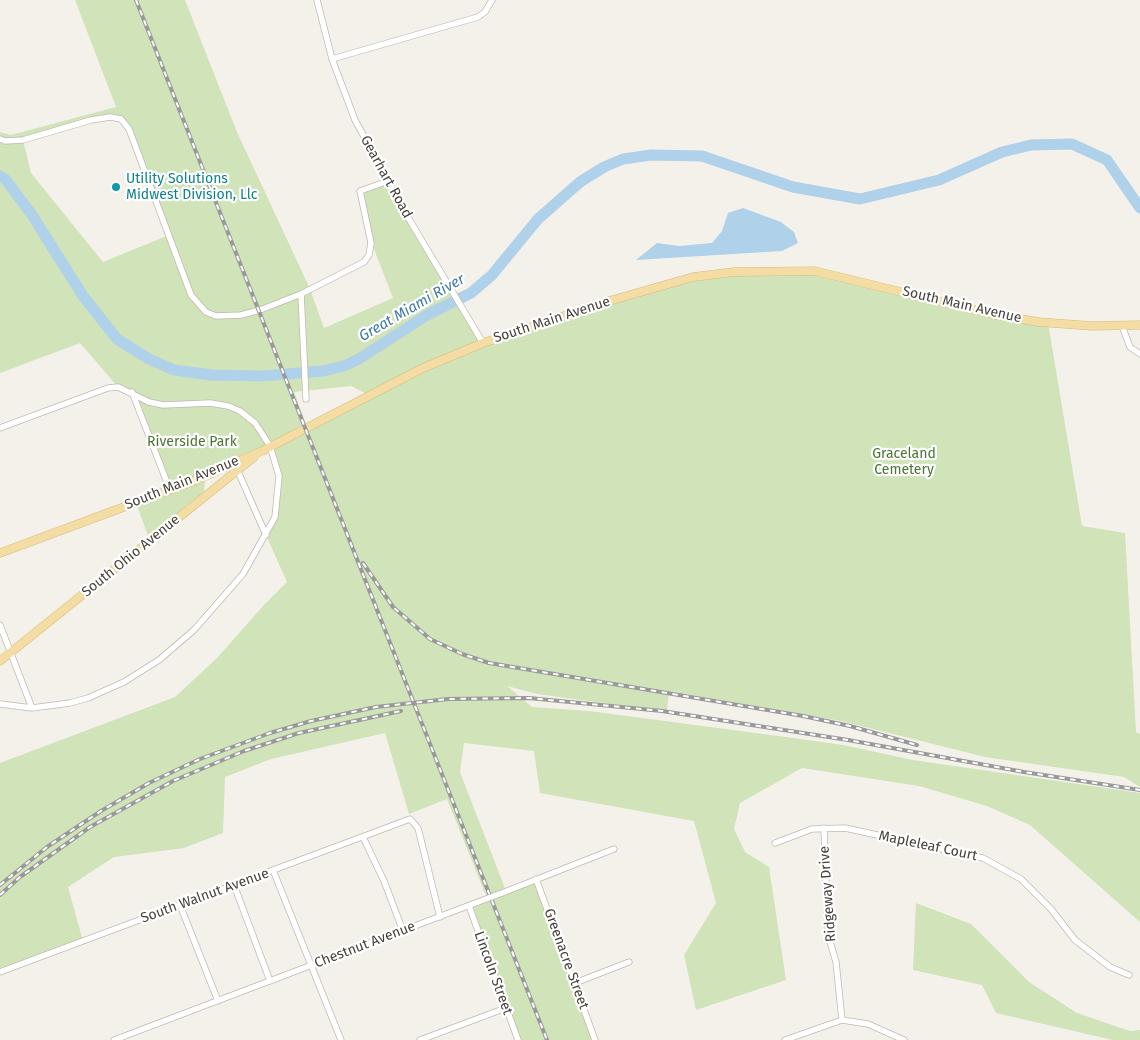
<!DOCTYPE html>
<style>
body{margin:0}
canvas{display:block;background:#f4f1eb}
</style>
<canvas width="1140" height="1040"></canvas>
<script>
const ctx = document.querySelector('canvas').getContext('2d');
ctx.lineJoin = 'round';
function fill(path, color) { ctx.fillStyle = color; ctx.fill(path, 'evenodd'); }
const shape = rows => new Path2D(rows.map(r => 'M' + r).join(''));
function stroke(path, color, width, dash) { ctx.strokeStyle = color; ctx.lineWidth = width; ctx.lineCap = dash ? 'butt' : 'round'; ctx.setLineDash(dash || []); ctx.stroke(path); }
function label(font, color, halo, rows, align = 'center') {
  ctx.font = font + ' "Fira Sans",sans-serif'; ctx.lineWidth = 4.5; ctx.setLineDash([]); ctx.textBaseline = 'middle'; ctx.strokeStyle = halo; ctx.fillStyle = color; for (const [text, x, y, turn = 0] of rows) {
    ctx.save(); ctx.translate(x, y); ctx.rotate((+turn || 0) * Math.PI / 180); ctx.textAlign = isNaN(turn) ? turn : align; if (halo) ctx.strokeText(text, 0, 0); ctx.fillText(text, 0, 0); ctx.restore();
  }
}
const green = shape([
 [75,0,185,0,237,132,310,289,324,328,393,298,374,249,364,197,364,191,388,181,483,343,693,277,815,271,1048,323,1082,526,1125,533,1136,732,1140,734,1140,787,1124,777,985,757,841,721,669,691,667,712,537,694,507,686,532,707,589,711,771,735,843,745,913,760,1140,793,1140,922,1030,825,987,806,919,786,802,768,740,803,734,829,745,852,769,867,786,980,696,1010,684,955,716,903,694,821,540,793,534,751,464,743,460,772,506,891,536,879,595,1040,518,1040,469,906,487,898,447,799,409,814,385,733,271,759,225,777,223,833,184,848,114,857,68,887,83,941,0,972,0,763,175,697,217,658,264,605,287,582,266,535,275,517,279,476,270,447,200,479,205,482,204,492,185,506,177,519,150,541,136,503,170,490,132,392,118,387,80,343,0,373,0,132,11,135,116,107],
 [110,117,121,119,129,129,169,235,103,262,31,173,23,140],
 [351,386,369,395,307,427,294,392],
 [916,903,971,924,1029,982,1077,1013,1130,1031,1140,1030,1140,1040,1113,1040,996,1013,982,985,913,970]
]);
const water = shape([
 [743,208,781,222,794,232,798,243,782,251,636,260,657,243,679,246,712,243,722,231,728,213]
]);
const river = shape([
 [0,176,6,180,32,215,83,296,117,339,149,359,174,370,211,375,262,376,323,371,344,366,359,359,427,315,471,293,492,275,538,219,580,182,604,167,623,159,651,155,702,156,793,187,860,199,939,180,1002,152,1031,145,1072,144,1107,160,1140,208]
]);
const minor = shape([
 [317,0,332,59,355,120,409,219,483,343],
 [332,59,478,17,485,12,492,0],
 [0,139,5,141,23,140,91,120,110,117,121,119,129,129,191,295,206,312,216,316,241,315,260,310,301,294,364,262,369,255,371,243,360,191,388,181],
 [301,294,306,399],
 [1122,326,1130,347,1140,354],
 [132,392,170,490],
 [0,428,108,388,118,387,149,402,163,405,210,403,228,406,240,411,255,423,270,446,279,476,275,517,243,574,194,630,159,660,124,682,88,698,70,703,32,708,0,704],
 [236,467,266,535],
 [0,625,32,708],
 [824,828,828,935,836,962,842,1020],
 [363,837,384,881,403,931],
 [775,843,812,829,845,828,983,858,1021,879,1051,909,1075,940,1110,967,1129,975],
 [273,870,341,1040],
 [536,879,595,1040],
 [234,885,270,981],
 [502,893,614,849],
 [180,905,218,1001],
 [469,906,518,1040],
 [0,972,410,819,418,828,440,917],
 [575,983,629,962],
 [114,1040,478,902],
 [420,1040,506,1008],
 [785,1040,842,1020,868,1024,904,1040]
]);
const major = shape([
 [0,553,199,479,262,451,423,368,483,343,609,301,693,277,734,272,815,271,996,315,1039,322,1092,326,1140,325],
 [0,661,254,457]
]);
const rail = shape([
 [136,0,547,1040],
 [363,563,393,607,430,639,462,654,489,663,803,716,850,726,917,745],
 [0,885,47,847,101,811,149,783,200,759,270,733,311,721,376,707,448,699,529,698,662,711,848,740,1024,772,1140,790],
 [0,895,20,877,90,827,173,781,244,751,299,733,401,711]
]);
const minorBridge = shape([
 [478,902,502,893]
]);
const markers = [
 [116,187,5,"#0f9aa8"]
];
const streetNames = [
 ["Gearhart Road",386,177,61],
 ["South Main Avenue",962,305,13],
 ["South Main Avenue",552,320,-18],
 ["South Main Avenue",182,483,-22],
 ["South Ohio Avenue",131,556,-39],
 ["Mapleleaf Court",928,846,12],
 ["Ridgeway Drive",828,894,-94],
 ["South Walnut Avenue",205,896,-20],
 ["Chestnut Avenue",365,945,-21],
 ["Greenacre Street",566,959,70],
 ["Lincoln Street",493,973,70]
];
const cultureNames = [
 ["Utility Solutions",126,179],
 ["Midwest Division, Llc",126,195]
];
const parkNames = [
 ["Riverside Park",192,442],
 ["Graceland",904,454],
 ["Cemetery",904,470]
];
const waterNames = [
 ["Great Miami River",412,308,-30]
];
fill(green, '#d0e3b9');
fill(water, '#afd1e9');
stroke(river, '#afd1e9', 11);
stroke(minor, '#bfb9af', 7);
stroke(major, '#d8bb76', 9);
stroke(minor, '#fff', 5.5);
stroke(major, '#f4dda5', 8);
stroke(rail, '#999', 4);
stroke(rail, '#fff', 2, [5.5]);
stroke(minorBridge, '#bfb9af', 7, []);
stroke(minorBridge, '#fff', 5.5);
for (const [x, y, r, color] of markers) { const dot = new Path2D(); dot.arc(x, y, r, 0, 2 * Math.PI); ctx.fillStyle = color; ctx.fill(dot); stroke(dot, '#fff', 2); }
label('14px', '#47423a', '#fff', streetNames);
label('14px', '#0d838f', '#fff', cultureNames, 'left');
label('14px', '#4b7433', '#fff', parkNames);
label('italic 15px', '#3e7ba9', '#fff', waterNames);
</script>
